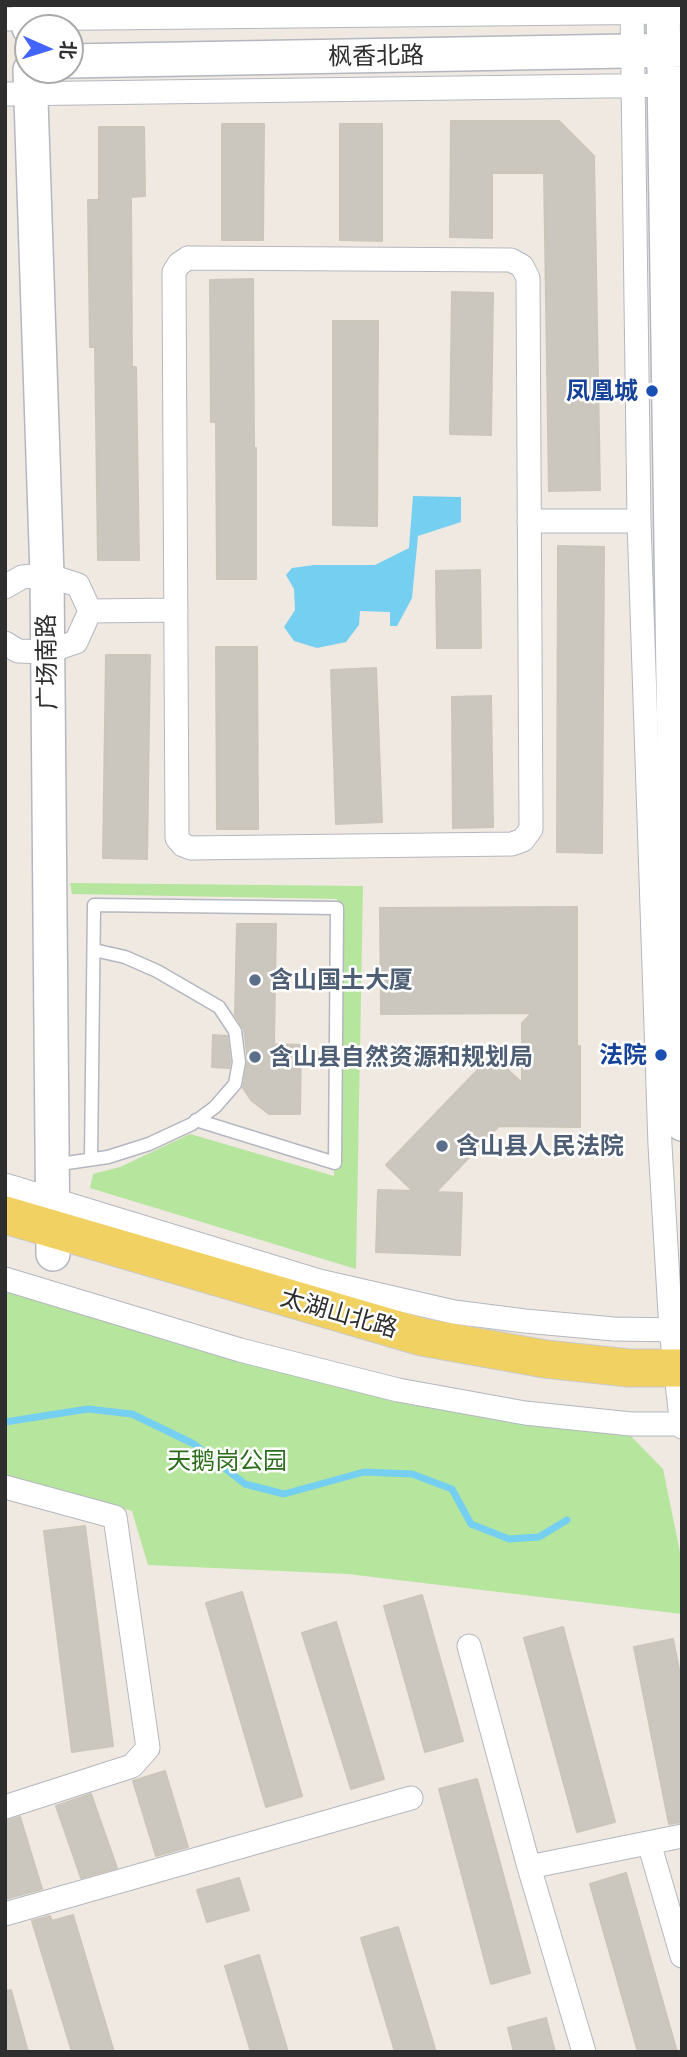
<!DOCTYPE html>
<meta charset="utf-8">
<style>
body{margin:0}
#map{position:relative;width:687px;height:2057px;overflow:hidden;background:#efe9e1;font-family:Barlow,"Noto Sans SC",sans-serif}
canvas{display:block}
.frame{position:absolute;inset:0;border:7px solid #2e2e2e;pointer-events:none}
.north{position:absolute;left:14px;top:14px;width:70px;height:70px;box-sizing:border-box;background:#fff;border:2px solid #ababab;border-radius:50%;rotate:93deg;font-size:19px;font-weight:700;line-height:28px;text-align:center;color:#2e2e2e}
.north::after{content:'';display:block;margin:auto;width:24px;height:32px;background:#4264fb;clip-path:polygon(50% 0,100% 100%,50% 72%,0 100%)}
</style>
<div id="map">
<canvas width="687" height="2057"></canvas>
<div class="frame"></div>
<div class="north">北</div>
</div>
<script>
const ctx = document.querySelector('canvas').getContext('2d');
ctx.lineJoin = 'round';
function fill(path, color) { ctx.fillStyle = color; ctx.fill(path, 'evenodd'); }
const shape = rows => new Path2D(rows.map(r => 'M' + r).join(''));
function stroke(path, color, width, dash) { ctx.strokeStyle = color; ctx.lineWidth = width; ctx.lineCap = dash ? 'butt' : 'round'; ctx.setLineDash(dash || []); ctx.stroke(path); }
function label(font, color, halo, rows, align = 'center') {
  ctx.font = font + ' Barlow,"Noto Sans SC",sans-serif'; ctx.lineWidth = 5; ctx.setLineDash([]); ctx.textBaseline = 'middle'; ctx.strokeStyle = halo; ctx.fillStyle = color; for (const [text, x, y, turn = 0] of rows) {
    ctx.save(); ctx.translate(x, y); ctx.rotate((+turn || 0) * Math.PI / 180); ctx.textAlign = isNaN(turn) ? turn : align; if (halo) ctx.strokeText(text, 0, 0); ctx.fillText(text, 0, 0); ctx.restore();
  }
}
const green = shape([
 [70,883,363,886,356,1269,90,1188,93,1174,120,1167,190,1134,334,1176,337,899,72,894],
 [5,1282,412,1405,623,1428,663,1469,682,1562,682,1614,348,1574,148,1565,132,1511,5,1476]
]);
const water = shape([
 [413,496,461,497,461,522,418,536,412,598,397,626,390,626,390,612,360,611,359,625,346,642,317,648,294,641,284,627,295,610,294,589,286,575,292,568,314,565,375,565,409,548]
]);
const stream = shape([
 [5,1422,88,1409,132,1414,194,1444,245,1484,284,1494,364,1472,412,1474,452,1489,471,1524,509,1539,539,1537,567,1520]
]);
const building = shape([
 [451,121,559,121,594,156,600,490,549,491,544,173,492,173,492,238,450,237,451,121],
 [222,124,264,124,263,240,222,240,222,124],
 [340,124,382,124,382,241,340,240,340,124],
 [99,127,144,127,145,196,131,197,132,367,136,367,139,560,98,560,95,347,90,347,88,200,99,200,99,127],
 [253,279,254,448,256,448,256,579,217,579,216,422,211,422,210,280,253,279],
 [452,292,493,293,491,435,450,434,452,292],
 [333,321,378,321,377,526,333,525,333,321],
 [558,546,604,547,602,853,557,852,558,546],
 [480,570,481,648,437,648,436,571,480,570],
 [216,647,257,647,258,829,217,829,216,647],
 [106,655,150,655,147,859,103,858,106,655],
 [376,668,382,822,336,824,331,670,376,668],
 [491,696,493,827,453,828,452,697,491,696],
 [577,907,577,1046,580,1046,580,1127,499,1126,436,1192,462,1193,460,1255,376,1252,378,1190,413,1191,386,1165,492,1055,522,1083,522,1023,532,1013,381,1014,380,908,577,907],
 [237,924,276,924,274,1044,301,1045,300,1114,269,1114,251,1100,243,1088,248,1061,244,1029,235,1015,237,924],
 [213,1035,227,1036,230,1062,229,1068,212,1067,213,1035],
 [85,1526,113,1746,72,1752,44,1531,85,1526],
 [242,1592,302,1796,266,1807,206,1603,242,1592],
 [422,1595,463,1741,425,1752,384,1606,422,1595],
 [336,1622,384,1779,351,1789,302,1633,336,1622],
 [563,1627,615,1822,577,1832,524,1638,563,1627],
 [673,1639,682,1685,682,1822,669,1824,634,1647,673,1639],
 [165,1771,188,1847,156,1856,133,1781,165,1771],
 [477,1779,530,1973,491,1984,439,1789,477,1779],
 [91,1794,117,1868,81,1878,56,1806,91,1794],
 [20,1817,42,1889,5,1899,5,1821,20,1817],
 [626,1873,677,2052,638,2052,590,1884,626,1873],
 [239,1878,249,1910,207,1922,197,1890,239,1878],
 [73,1915,114,2052,72,2052,32,1921,50,1916,52,1921,73,1915],
 [398,1927,436,2052,395,2052,361,1938,398,1927],
 [259,1955,288,2052,251,2052,225,1966,259,1955],
 [11,1990,28,2052,5,2052,5,1991,11,1990],
 [546,2018,555,2052,514,2052,508,2028,546,2018]
]);
const lane = shape([
 [91,1159,94,905,337,908,335,1163,196,1120],
 [53,1165,108,1157,149,1144,192,1124,215,1107,235,1084,239,1062,235,1031,219,1007,157,971,125,957,94,950]
]);
const street = shape([
 [632,5,639,521,660,1145,671,1330,682,1427],
 [5,19,682,12],
 [5,94,682,85],
 [188,258,511,260,522,266,528,278,531,829,523,840,512,844,191,848,183,845,177,838,174,272,179,264,188,258],
 [529,521,639,521],
 [5,587,22,577,47,575,78,585,90,611,76,642,47,652,18,651,5,643],
 [90,611,176,610],
 [5,1185,319,1281,454,1312,525,1321,614,1329,682,1330],
 [5,1279,240,1350,398,1390,525,1413,631,1424,682,1424],
 [5,1487,115,1517,148,1748,132,1766,5,1807],
 [469,1646,529,1867,584,2052],
 [649,1843,682,1956],
 [529,1867,682,1836],
 [5,1914,411,1798]
]);
const secondary = shape([
 [29,5,29,28],
 [663,5,679,1083,682,1124],
 [70,61,682,50],
 [30,70,47,575,53,1254]
]);
const primary = shape([
 [5,1215,422,1337,545,1359,629,1368,682,1368]
]);
const markers = [
 [652,391,7,"#1a4fb4"],
 [255,980,7,"#5c6f8a"],
 [661,1055,7,"#1a4fb4"],
 [255,1057,7,"#5c6f8a"],
 [442,1146,7,"#5c6f8a"]
];
const streetNames = [
 ["枫香北路",376,56,-1],
 ["广场南路",47,662,-91],
 ["太湖山北路",339,1313,16]
];
const transitNames = [
 ["凤凰城",638,391],
 ["法院",647,1055]
];
const serviceNames = [
 ["含山国土大厦",269,980],
 ["含山县自然资源和规划局",269,1057],
 ["含山县人民法院",456,1146]
];
const parkNames = [
 ["天鹅岗公园",227,1461]
];
fill(green, '#b6e59e');
fill(water, '#75cff0');
stroke(stream, '#75cff0', 7);
fill(building, '#cbc7bf');
stroke(building, '#cbc5ba', 2);
stroke(lane, '#b4b7c1', 15);
stroke(street, '#b4b7c1', 25);
stroke(secondary, '#b4b7c1', 36);
stroke(primary, '#c9c9c9', 39);
stroke(lane, '#fff', 12);
stroke(street, '#fff', 23);
stroke(secondary, '#fff', 33);
stroke(primary, '#f2d163', 37);
for (const [x, y, r, color] of markers) { const dot = new Path2D(); dot.arc(x, y, r, 0, 2 * Math.PI); ctx.fillStyle = color; ctx.fill(dot); stroke(dot, '#fff', 2.5); }
label('24px', '#2e2e2e', '#fff', streetNames);
label('bold 24px', '#164399', '#fff', transitNames, 'right');
label('bold 24px', '#4e5e75', '#fff', serviceNames, 'left');
label('24px', '#2c6e1b', '#fff', parkNames);
</script>
